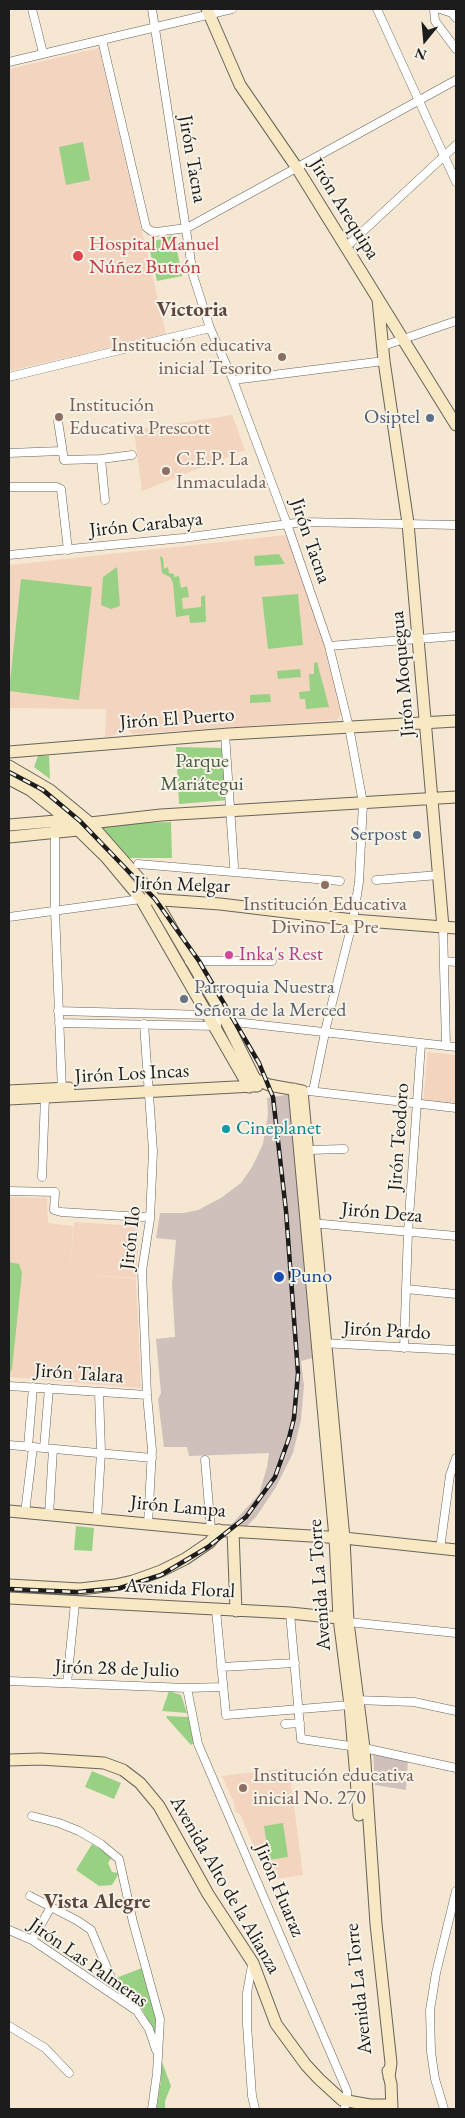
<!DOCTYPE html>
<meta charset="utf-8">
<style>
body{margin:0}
#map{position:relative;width:465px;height:2118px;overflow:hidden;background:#f5e7d2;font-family:"EB Garamond",serif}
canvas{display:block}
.frame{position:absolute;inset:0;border:10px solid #1c1c1c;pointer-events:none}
.north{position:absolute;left:400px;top:15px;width:50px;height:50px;-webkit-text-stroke:4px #f7f3e8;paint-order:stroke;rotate:197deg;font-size:14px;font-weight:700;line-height:20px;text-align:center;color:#1c1c1c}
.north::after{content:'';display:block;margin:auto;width:18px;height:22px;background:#1c1c1c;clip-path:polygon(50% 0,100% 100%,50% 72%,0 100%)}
</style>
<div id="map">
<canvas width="465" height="2118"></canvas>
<div class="frame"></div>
<div class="north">N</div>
</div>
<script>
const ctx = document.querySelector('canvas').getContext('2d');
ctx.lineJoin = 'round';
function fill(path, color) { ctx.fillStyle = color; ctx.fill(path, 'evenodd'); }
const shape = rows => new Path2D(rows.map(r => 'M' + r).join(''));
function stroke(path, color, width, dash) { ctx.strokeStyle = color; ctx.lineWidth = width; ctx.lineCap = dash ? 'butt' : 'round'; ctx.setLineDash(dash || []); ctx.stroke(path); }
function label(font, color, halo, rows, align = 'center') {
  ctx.font = font + ' "EB Garamond",serif'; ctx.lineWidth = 4; ctx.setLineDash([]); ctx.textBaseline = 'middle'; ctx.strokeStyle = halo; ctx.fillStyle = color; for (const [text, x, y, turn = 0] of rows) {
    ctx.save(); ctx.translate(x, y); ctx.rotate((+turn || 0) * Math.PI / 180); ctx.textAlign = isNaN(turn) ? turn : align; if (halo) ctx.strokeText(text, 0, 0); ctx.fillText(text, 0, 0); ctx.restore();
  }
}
const built = shape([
 [99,48,166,334,9,371,9,69],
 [232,415,245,450,142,491,134,430],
 [286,535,290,537,327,644,342,712,337,720,132,734,126,726,113,736,105,737,106,709,9,708,9,565],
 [428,1052,456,1055,456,1104,423,1101],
 [9,1197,47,1198,48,1223,73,1226,70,1274,74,1222,139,1226,136,1278,77,1274,136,1279,141,1388,9,1377],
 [289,1768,303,1875,268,1880,240,1814,236,1813,233,1800,222,1776]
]);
const industrial = shape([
 [292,1094,316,1357,301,1361,304,1386,301,1420,293,1453,276,1487,256,1517,247,1526,232,1524,259,1494,267,1467,269,1453,189,1456,187,1447,164,1447,158,1399,161,1393,156,1339,175,1337,172,1284,176,1240,156,1238,160,1213,184,1213,198,1210,221,1198,241,1183,252,1167,263,1144,268,1115,267,1098],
 [373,1752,408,1760,406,1790,375,1785]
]);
const green = shape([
 [83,142,90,180,66,185,59,147],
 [174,235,182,276,157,281,148,243],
 [279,554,285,564,255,566,254,556],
 [160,556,163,558,164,569,168,567,169,573,174,574,174,577,179,576,181,588,187,586,189,597,182,598,183,609,201,607,201,597,205,595,206,622,190,623,189,615,176,617,173,583,170,577,162,573],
 [117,567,120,606,111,609,101,605,103,577],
 [21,579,92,587,79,700,9,691],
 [298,594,303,645,268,649,262,597],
 [317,662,329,707,306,709,305,699,300,699,299,692,310,691,309,674,314,674,314,663],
 [300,669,301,677,278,679,277,671],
 [270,694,271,702,250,703,250,695],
 [176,747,225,748,229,800,179,804],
 [38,756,49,756,50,779,34,767],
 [171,822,172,858,126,858,92,824],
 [9,1262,19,1264,22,1273,12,1369,9,1375],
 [76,1526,94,1528,92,1551,74,1550],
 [169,1691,181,1695,187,1713,162,1711],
 [167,1716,188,1717,194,1743,191,1745,166,1717],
 [92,1771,121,1783,114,1799,85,1787],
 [283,1823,288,1857,269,1860,264,1826],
 [92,1844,112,1857,108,1863,112,1872,119,1873,112,1885,99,1886,76,1870],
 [142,1968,156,2013,156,2036,141,2007,128,1990,116,1978],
 [161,2059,171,2086,165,2101,165,2109,156,2109,161,2081]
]);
const street = shape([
 [32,9,43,53],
 [152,9,193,275,210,328,233,380,287,524,329,646,349,727,363,803,359,882,353,920,327,1023,313,1091],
 [377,9,456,182],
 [434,9,435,21,456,49],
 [440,9,452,13,456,18],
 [102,40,146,227,151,231,156,232,187,228,456,80],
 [9,62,232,9],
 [346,247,456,145],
 [383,346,456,321],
 [9,377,210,328],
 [233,380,384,361],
 [58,421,64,460,101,459,132,455],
 [9,453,61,451],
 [101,459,105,500],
 [9,487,57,487,61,489,68,550],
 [9,555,183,538,303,522,456,525],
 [329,646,456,636],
 [225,734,234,866],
 [55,828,55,910,62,1092],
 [138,864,340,881],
 [376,880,439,875],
 [9,917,141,899],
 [443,927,446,1046],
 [189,961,272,961],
 [444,961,456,962],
 [58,1011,207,1015,226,1021,456,1047],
 [59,1023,217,1026],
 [144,1024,153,1151,150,1219,142,1271,147,1395,152,1450,148,1524],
 [309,1091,456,1108],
 [308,1150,344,1149],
 [42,1177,45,1097],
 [9,1191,55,1192,54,1210,61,1212,142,1217,150,1216],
 [311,1223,456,1236],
 [406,1289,456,1294],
 [321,1343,456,1350],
 [404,1348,408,1232,421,1044],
 [9,1386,147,1395],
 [9,1445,33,1447,25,1513],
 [28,1447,33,1387],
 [33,1447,152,1458],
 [44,1448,49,1388],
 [205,1460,211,1530],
 [49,1515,53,1449],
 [97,1519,101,1452,99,1392],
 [440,1549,450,1475,456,1458],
 [216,1610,226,1715,350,1705],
 [290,1613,301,1739,364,1748,456,1768],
 [348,1622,456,1633],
 [221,1667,295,1663],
 [9,1681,187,1688,223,1687],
 [67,1683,75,1603],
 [187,1688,198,1744,347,2091,347,2102,344,2109],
 [354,1700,414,1702,456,1711],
 [285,1724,300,1723],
 [32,1816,59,1823,79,1831,101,1844,119,1859,133,1922,160,2019,157,2073,152,2109],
 [30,1896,78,1921,91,1930,112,1980,129,1999,136,2009],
 [9,1930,32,1940,137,2011,149,2029,156,2050],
 [32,1940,51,1907],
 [252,1965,247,1993,247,2025,252,2096,255,2109],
 [9,2026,45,2048,69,2073],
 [444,2109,435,2079,431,2052,430,2010,436,1973,456,1891]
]);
const secondary = shape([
 [207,9,240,85,297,168,456,425],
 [378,299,384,361,408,523,443,927],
 [9,752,229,734,456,721],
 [9,766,50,790,90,823,150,891,226,1021,255,1079,257,1086],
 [9,779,30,790,68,820,106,857,141,899,249,1087],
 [9,825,68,820,90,823,161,815,456,797],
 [9,837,78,830,82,828],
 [148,899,220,904,353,920,456,928],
 [255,1079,269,1085,302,1091,344,1538,348,1622,364,1748,376,1924,391,2063,389,2077],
 [294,1089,335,1538,339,1618,350,1705,359,1815],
 [9,1091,69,1088],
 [9,1099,254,1086],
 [9,1511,211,1530,344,1538,456,1550],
 [233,1531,236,1611],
 [9,1585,80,1589,115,1585,133,1581,161,1571,185,1559,210,1542,219,1530],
 [9,1598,290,1613,339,1618,346,1621],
 [9,1760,40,1759,104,1763,123,1770,140,1783,159,1806,208,1894,253,1963,276,2024,306,2065,319,2079,342,2100,370,2105,392,2105],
 [388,2071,391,2084,392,2109]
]);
const rail = shape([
 [9,772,43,790,80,821,155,899,199,961,259,1063,273,1097,286,1211,298,1373,294,1418,289,1438,275,1477,246,1517,208,1547,161,1575,120,1588,77,1592,9,1589]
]);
const markers = [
 [78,256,6,"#e0444e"],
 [282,357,5,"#8d6e63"],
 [59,417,5,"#8d6e63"],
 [430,418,5,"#5c6f8a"],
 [166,471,5,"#8d6e63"],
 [417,835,5,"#5c6f8a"],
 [325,885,5,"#8d6e63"],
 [229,955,5,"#d1479c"],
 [184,999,5,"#6b7280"],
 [226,1129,5,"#0f9aa8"],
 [279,1277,6,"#1a4fb4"],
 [243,1788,5,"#8d6e63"]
];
const streetNames = [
 ["Jirón Tacna",192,159,80],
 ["Jirón Arequipa",344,209,58],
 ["Jirón Carabaya",146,525,-6],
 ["Jirón Tacna",310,541,71],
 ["Jirón Moquegua",403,674,-95],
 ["Jirón El Puerto",177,719,-4],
 ["Jirón Melgar",182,885,2],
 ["Jirón Los Incas",132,1074,-3],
 ["Jirón Teodoro",399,1137,-86],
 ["Jirón Deza",382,1213,5],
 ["Jirón Ilo",131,1238,-84],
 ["Jirón Pardo",387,1331,3],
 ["Jirón Talara",79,1374,4],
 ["Jirón Lampa",178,1507,5],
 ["Avenida La Torre",320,1585,-94],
 ["Avenida Floral",180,1589,3],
 ["Jirón 28 de Julio",117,1669,2],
 ["Avenida Alto de la Alianza",225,1885,60],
 ["Jirón Huaraz",279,1890,67],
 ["Jirón Las Palmeras",88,1963,35],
 ["Avenida La Torre",359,1989,-96]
];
const healthNames = [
 ["Hospital Manuel",89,245],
 ["Núñez Butrón",89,268]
];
const educationNames = [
 ["Institución educativa",272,346,"right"],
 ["inicial Tesorito",272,369,"right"],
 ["Institución",69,406],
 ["Educativa Prescott",69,429],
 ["C.E.P. La",176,460],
 ["Inmaculada",176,483],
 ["Institución Educativa",325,905,"center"],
 ["Divino La Pre",325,928,"center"],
 ["Institución educativa",253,1776],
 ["inicial No. 270",253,1799]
];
const serviceNames = [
 ["Osiptel",420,418],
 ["Serpost",407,835]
];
const parkNames = [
 ["Parque",202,762],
 ["Mariátegui",202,785]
];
const hotelNames = [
 ["Inka's Rest",239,955]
];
const worshipNames = [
 ["Parroquia Nuestra",194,988],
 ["Señora de la Merced",194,1011]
];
const cultureNames = [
 ["Cineplanet",236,1129]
];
const transitNames = [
 ["Puno",290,1277]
];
const neighbourhoodNames = [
 ["Victoria",192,310],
 ["Vista Alegre",97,1902]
];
fill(built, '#f3d4bf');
fill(industrial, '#cfc0bb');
fill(green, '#99d184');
stroke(street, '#68635c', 9);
stroke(secondary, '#68635c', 13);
stroke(street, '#fff', 8);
stroke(secondary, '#f8e8c3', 11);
stroke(rail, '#1c1c1c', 4.5);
stroke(rail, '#f7f3e8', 2.5, [8]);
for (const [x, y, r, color] of markers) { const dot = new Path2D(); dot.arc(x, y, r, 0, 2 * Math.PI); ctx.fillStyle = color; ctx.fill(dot); stroke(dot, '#f7f3e8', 2); }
label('20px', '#1c1c1c', '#f7f3e8', streetNames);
label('20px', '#be3a42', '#f7f3e8', healthNames, 'left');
label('20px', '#785e54', '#f7f3e8', educationNames, 'left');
label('20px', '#4e5e75', '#f7f3e8', serviceNames, 'right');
label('20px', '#485b40', '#f7f3e8', parkNames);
label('20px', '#b23c85', '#f7f3e8', hotelNames, 'left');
label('20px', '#5b616d', '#f7f3e8', worshipNames, 'left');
label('20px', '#0d838f', '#f7f3e8', cultureNames, 'left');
label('20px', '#164399', '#f7f3e8', transitNames, 'left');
label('bold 21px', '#5e453d', '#f7f3e8', neighbourhoodNames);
</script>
